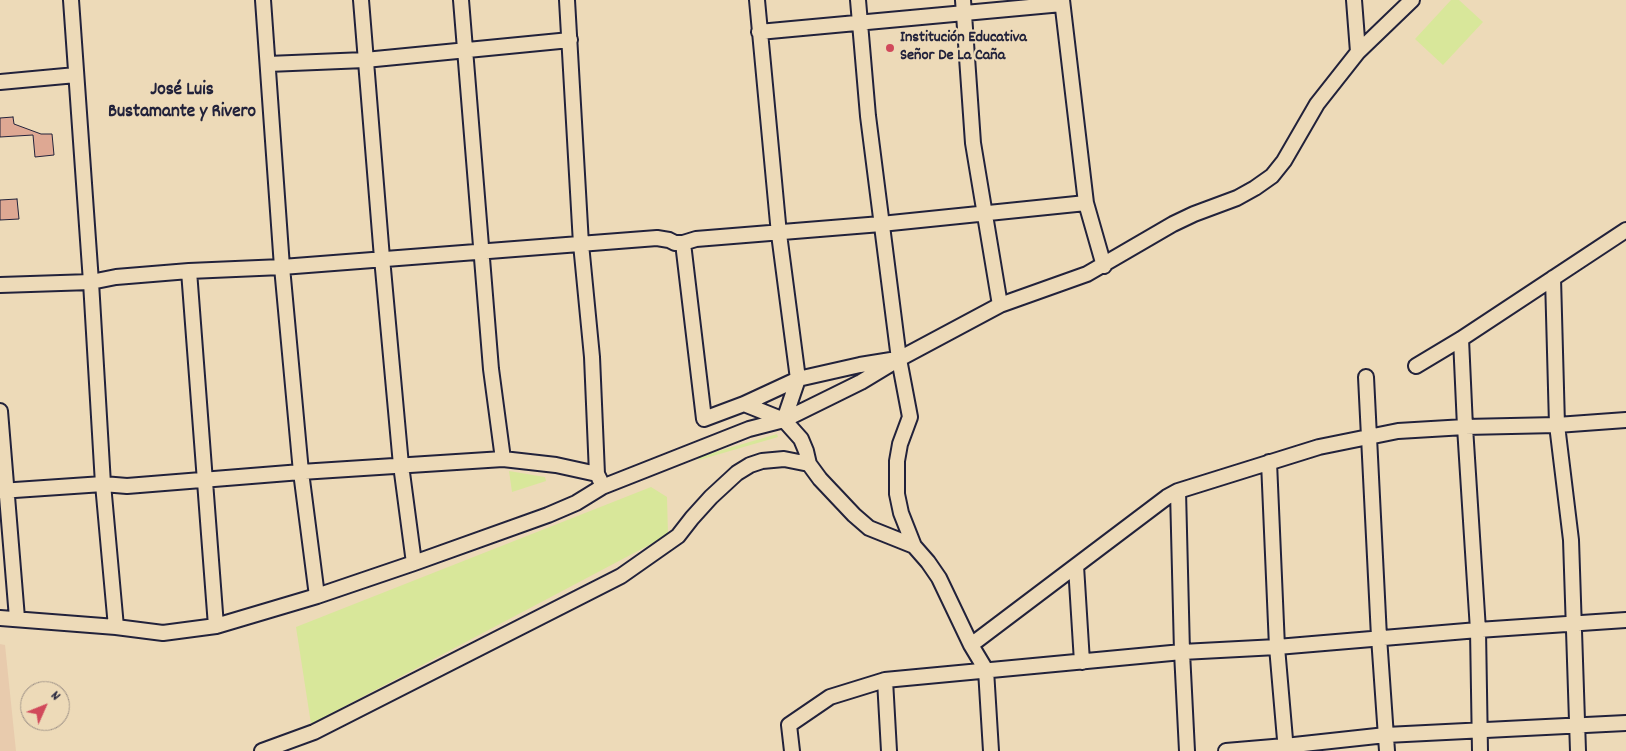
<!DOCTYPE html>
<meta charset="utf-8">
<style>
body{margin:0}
#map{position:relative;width:1626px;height:751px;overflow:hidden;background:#eddab8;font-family:Dekko,sans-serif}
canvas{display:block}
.north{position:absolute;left:20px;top:681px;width:50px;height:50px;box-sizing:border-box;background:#eddab8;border:1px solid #9c9086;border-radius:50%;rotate:46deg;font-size:14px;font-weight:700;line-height:20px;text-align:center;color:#22223b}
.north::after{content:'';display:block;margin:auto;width:18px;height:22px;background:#d1495b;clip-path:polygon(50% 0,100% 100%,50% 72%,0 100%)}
</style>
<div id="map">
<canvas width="1626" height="751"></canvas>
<div class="north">N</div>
</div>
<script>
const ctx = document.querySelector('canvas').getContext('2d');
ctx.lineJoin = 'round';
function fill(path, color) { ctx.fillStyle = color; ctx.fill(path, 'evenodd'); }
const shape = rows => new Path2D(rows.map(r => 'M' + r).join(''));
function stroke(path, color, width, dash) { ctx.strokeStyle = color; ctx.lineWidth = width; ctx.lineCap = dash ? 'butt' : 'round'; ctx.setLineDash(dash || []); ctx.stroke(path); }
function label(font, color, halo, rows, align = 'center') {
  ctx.font = font + ' Dekko,sans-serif'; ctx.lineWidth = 4.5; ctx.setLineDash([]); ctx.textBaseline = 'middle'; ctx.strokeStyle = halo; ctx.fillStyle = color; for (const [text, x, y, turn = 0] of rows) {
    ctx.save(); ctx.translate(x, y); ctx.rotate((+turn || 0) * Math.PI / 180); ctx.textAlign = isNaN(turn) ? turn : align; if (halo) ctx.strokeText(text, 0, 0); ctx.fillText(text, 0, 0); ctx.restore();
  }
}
const built = shape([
 [0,644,5,645,16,751,0,751]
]);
const green = shape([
 [1451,0,1459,0,1483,22,1443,65,1415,39],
 [777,434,778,437,699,460,698,457],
 [509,471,545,477,546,481,512,492],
 [651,487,667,497,668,535,311,724,296,627]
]);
const building = shape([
 [13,117,14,124,41,134,52,134,54,155,35,157,33,135,0,137,0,118,13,117],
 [17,199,19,219,0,220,0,200,17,199]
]);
const minor = shape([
 [71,0,91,282,103,484,116,627],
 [263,0,282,267,301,472,317,596],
 [361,0,382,258,401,465,414,563],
 [461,0,491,369,503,459],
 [567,0,581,244,592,357,597,474,600,480],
 [757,0,779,234,798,379,784,420],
 [858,0,868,116,899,359,910,417,900,444,897,461,897,494,901,513,914,546],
 [963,0,973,143,1000,305],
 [1062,0,1086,203,1104,266],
 [1354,0,1358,52],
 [759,32,1062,4],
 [268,64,365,60,570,40],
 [0,82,76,75],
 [683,243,704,419,744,404,798,379,860,365,891,360],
 [189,271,216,626],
 [1553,278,1557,425,1571,540,1578,751],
 [0,285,91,282,116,277,189,271,282,267,657,238,669,240,675,243,683,243,696,239,881,224,1086,203],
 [1461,339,1465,427,1478,630,1480,751],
 [1416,366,1461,339,1626,230],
 [1366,377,1379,637,1387,751],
 [744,404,784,420,801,439,806,451,809,464,820,479,854,515,869,528,914,546,928,562,939,578,971,645,986,670,991,751],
 [0,411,17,618],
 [1269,462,1277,647,1286,751],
 [0,491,103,484,127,486,301,472,503,459,556,465,597,474],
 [1178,491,1182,652,1187,751],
 [1076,566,1082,662],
 [0,618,116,627,163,633,216,626,317,596,414,563,548,515,576,503,602,487,749,429,784,420,861,382,899,359,1000,305,1087,274,1173,224,1194,214,1237,198,1255,188,1272,176,1284,161,1317,104,1358,52,1412,0],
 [971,645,1167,497,1178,491,1319,447,1398,431,1465,427,1557,425,1626,420],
 [885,680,889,751],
 [262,751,314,732,621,576,678,536,692,518,711,497,737,473,750,465,762,461,784,459,809,464],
 [792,751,789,725,830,697,885,680,1182,652,1277,647,1478,630,1626,620],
 [1226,751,1285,746,1386,735,1626,723]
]);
const markers = [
 [890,48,5,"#d1495b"]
];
const poiNames = [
 ["Institución Educativa",900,39],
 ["Señor De La Caña",900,57]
];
const quarterNames = [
 ["José Luis",182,91],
 ["Bustamante y Rivero",182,113]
];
fill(built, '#e8cbad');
fill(green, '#d8e79a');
fill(building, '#dea893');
stroke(building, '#22223b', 1);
stroke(minor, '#22223b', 18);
stroke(minor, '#eddab8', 14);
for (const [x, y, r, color] of markers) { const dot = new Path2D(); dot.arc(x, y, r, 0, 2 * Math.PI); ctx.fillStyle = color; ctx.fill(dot); stroke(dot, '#eddab8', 2); }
label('bold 16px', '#22223b', '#eddab8', poiNames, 'left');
label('bold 19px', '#22223b', '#eddab8', quarterNames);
</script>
